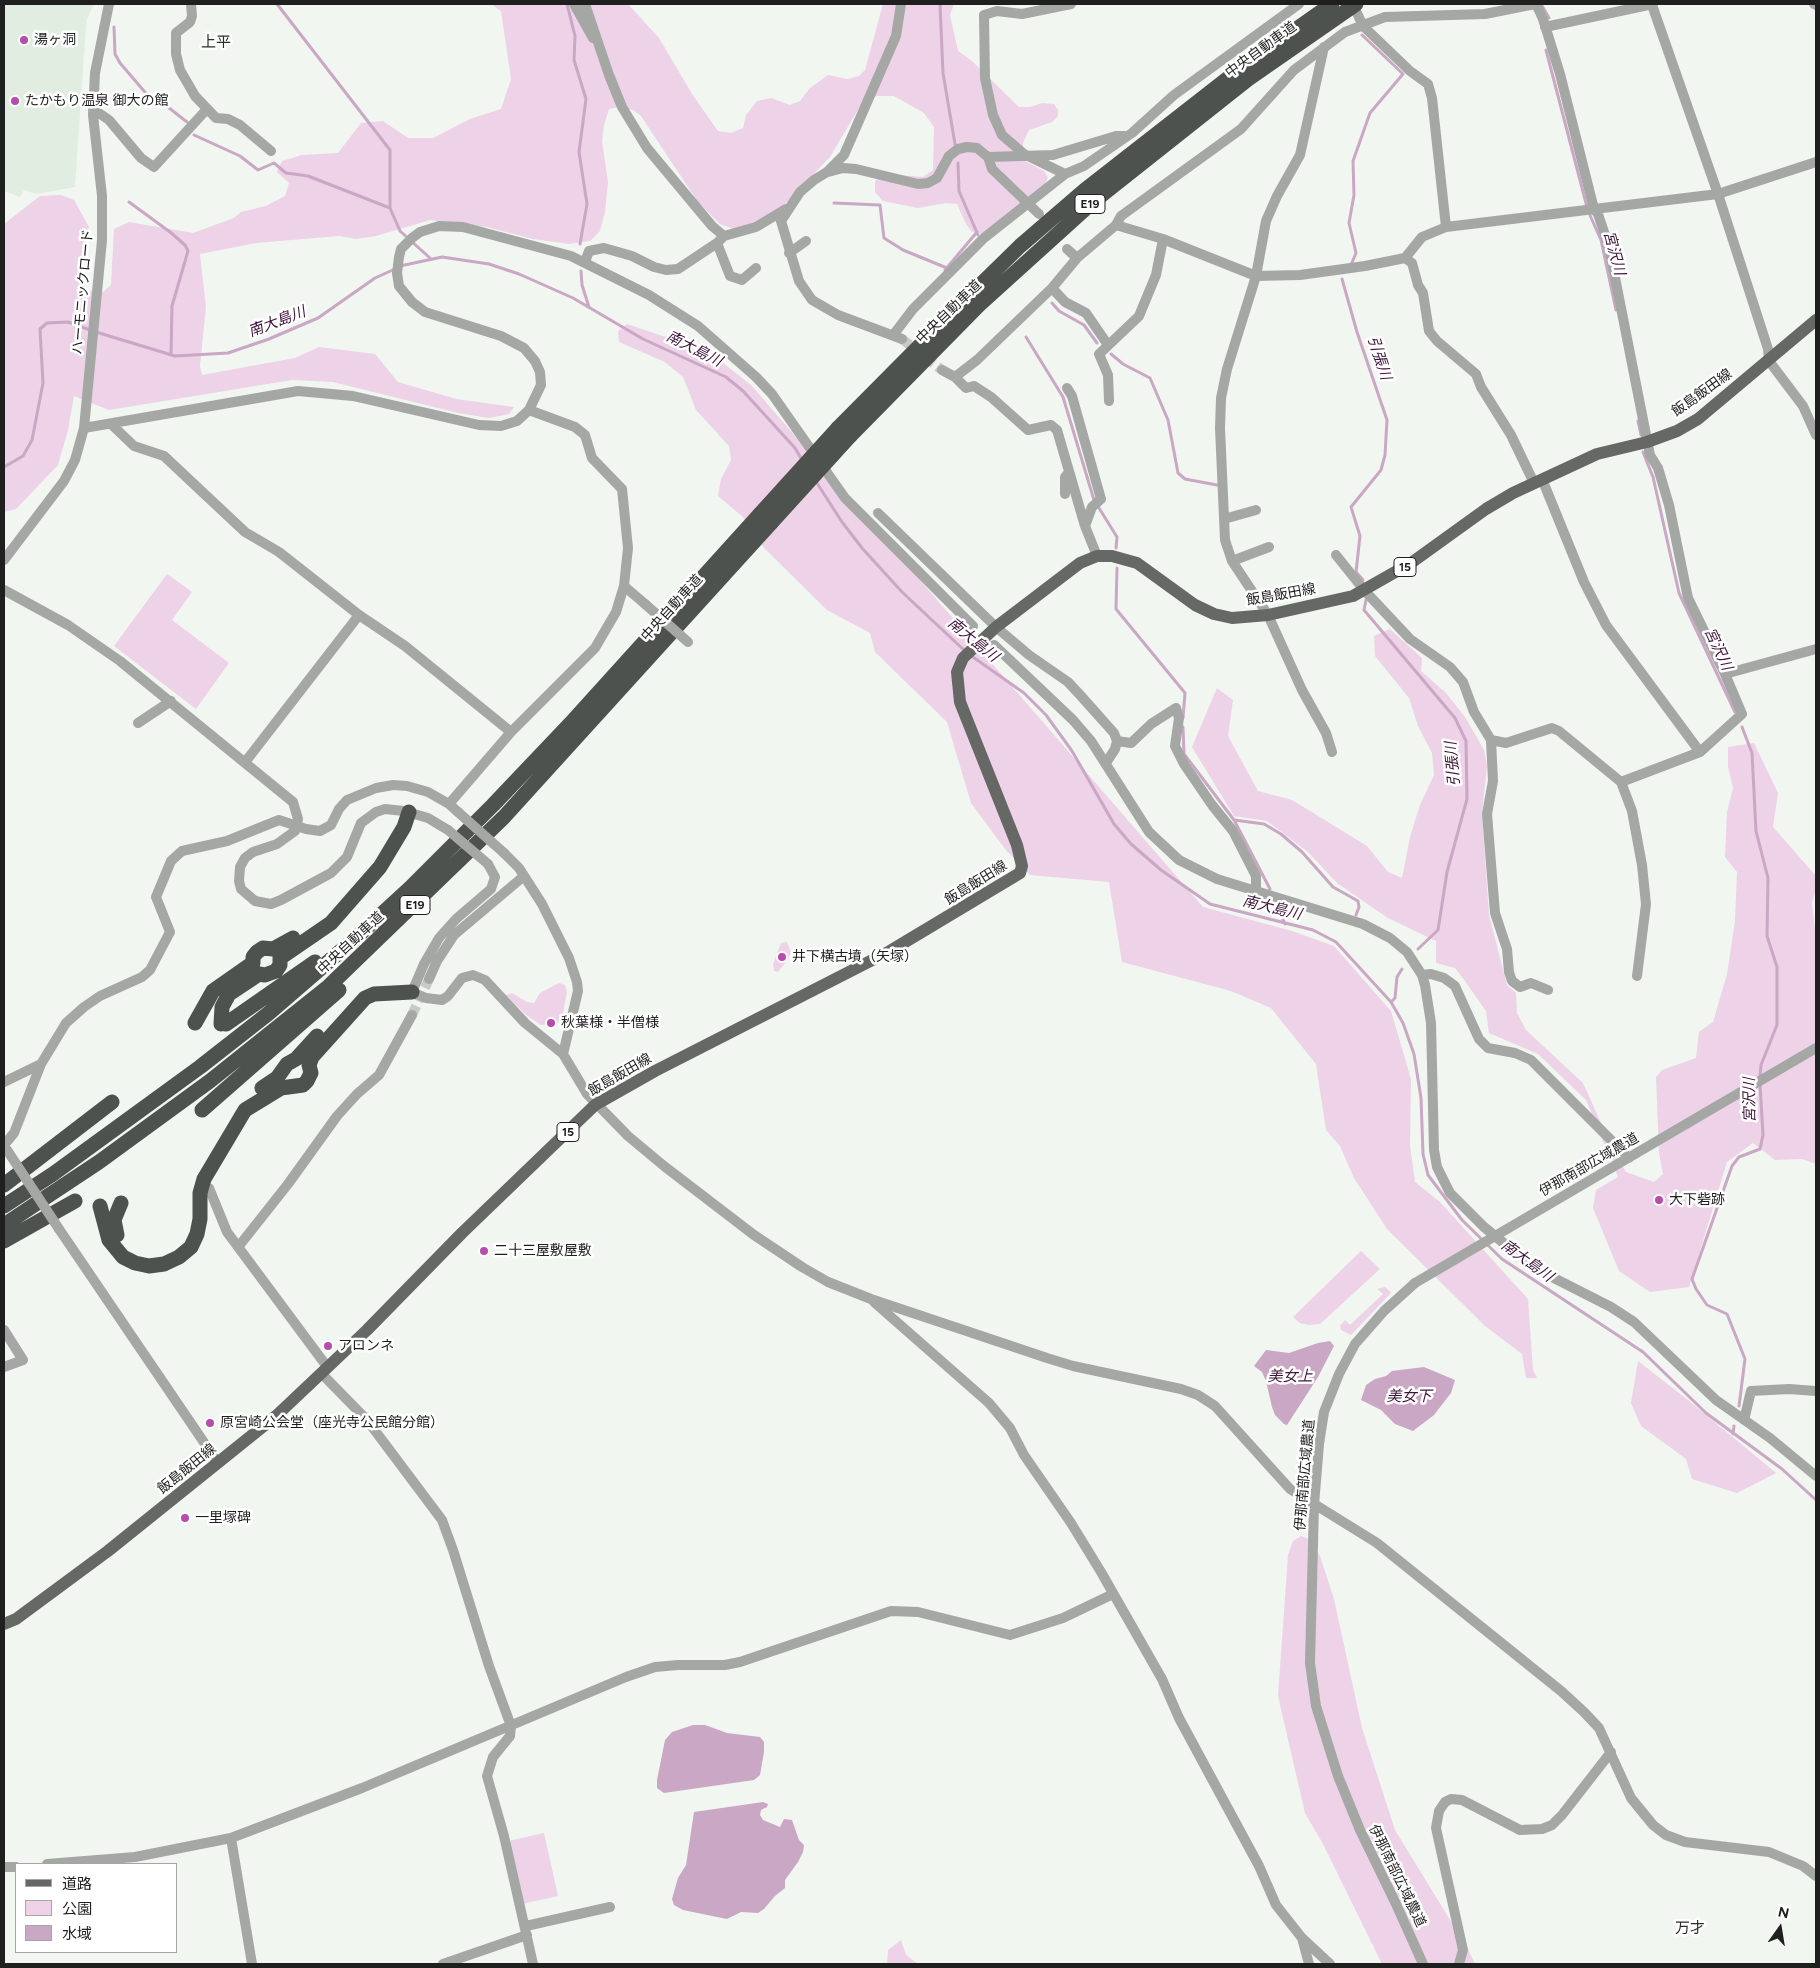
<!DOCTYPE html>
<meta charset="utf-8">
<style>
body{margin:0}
#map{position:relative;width:1820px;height:1968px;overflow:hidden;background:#f1f6f0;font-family:Figtree,"Noto Sans JP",sans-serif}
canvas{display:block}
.frame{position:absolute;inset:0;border:5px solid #1e1f1e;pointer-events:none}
.legend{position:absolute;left:15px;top:1863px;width:162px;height:90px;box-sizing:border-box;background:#fff;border:1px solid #a5a5a5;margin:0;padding:6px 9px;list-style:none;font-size:15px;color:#1e1f1e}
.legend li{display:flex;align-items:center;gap:10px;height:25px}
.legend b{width:25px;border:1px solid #a5a5a5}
.north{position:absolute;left:1755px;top:1903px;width:50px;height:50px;-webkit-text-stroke:4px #fff;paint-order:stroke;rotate:13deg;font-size:14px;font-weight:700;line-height:20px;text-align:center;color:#1e1f1e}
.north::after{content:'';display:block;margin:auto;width:18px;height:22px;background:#1e1f1e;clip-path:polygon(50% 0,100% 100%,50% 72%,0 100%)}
</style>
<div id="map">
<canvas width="1820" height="1968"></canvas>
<div class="frame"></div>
<ul class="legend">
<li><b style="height:6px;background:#656864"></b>道路</li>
<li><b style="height:14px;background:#edd2e8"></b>公園</li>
<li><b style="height:14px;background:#caa7c4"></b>水域</li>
</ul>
<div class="north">N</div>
</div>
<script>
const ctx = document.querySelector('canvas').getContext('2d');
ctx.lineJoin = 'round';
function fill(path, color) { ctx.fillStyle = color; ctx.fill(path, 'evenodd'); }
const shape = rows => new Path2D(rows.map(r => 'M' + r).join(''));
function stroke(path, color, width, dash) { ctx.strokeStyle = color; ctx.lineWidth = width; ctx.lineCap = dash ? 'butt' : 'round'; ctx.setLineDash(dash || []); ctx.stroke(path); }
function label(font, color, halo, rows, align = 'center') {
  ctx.font = font + ' Figtree,"Noto Sans JP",sans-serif'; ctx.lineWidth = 5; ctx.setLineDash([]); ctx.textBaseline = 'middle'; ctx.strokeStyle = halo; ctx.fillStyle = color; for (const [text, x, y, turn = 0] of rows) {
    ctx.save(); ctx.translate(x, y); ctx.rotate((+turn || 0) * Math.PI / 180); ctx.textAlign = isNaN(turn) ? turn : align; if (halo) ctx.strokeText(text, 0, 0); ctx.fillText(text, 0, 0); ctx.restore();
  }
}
const built = shape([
 [4,4,94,4,87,19,85,40,75,187,36,194,24,190,20,197,4,191]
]);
const green = shape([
 [491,4,628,4,659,38,692,94,718,131,731,133,743,128,746,115,757,101,771,98,790,105,800,101,810,88,828,75,848,79,859,76,865,70,883,4,954,4,950,15,958,51,972,61,1019,107,1030,107,1042,103,1054,104,1058,110,1058,116,1052,122,1029,130,1023,143,1023,160,1044,171,1048,178,1044,186,983,234,972,232,966,224,957,204,946,203,918,208,883,201,875,192,875,181,887,174,923,177,933,170,934,127,924,113,894,96,877,96,862,103,830,157,784,205,761,220,736,230,720,224,698,202,641,116,633,110,618,107,609,109,604,125,602,141,608,182,605,212,600,231,590,241,569,244,533,239,487,227,430,220,376,236,356,239,339,236,256,243,200,254,206,307,200,366,202,375,295,358,319,347,375,354,398,382,456,399,514,407,509,414,489,418,458,413,333,382,292,380,109,410,74,396,68,430,58,465,16,509,4,512,4,224,40,196,61,195,74,200,89,227,80,262,83,290,103,292,111,285,114,229,129,222,193,233,234,218,241,212,266,206,285,196,289,183,277,172,282,161,302,155,338,153,361,123,383,121,408,138,433,138,470,119,501,109,511,79,501,11],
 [627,324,689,345,722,362,751,385,1203,907,1292,931,1334,946,1391,1011,1411,1079,1410,1146,1415,1182,1440,1202,1528,1299,1533,1370,1537,1378,1526,1378,1522,1354,1485,1326,1387,1229,1354,1178,1340,1146,1326,1130,1316,1064,1271,1008,1231,991,1122,962,1109,882,1030,875,1005,849,971,803,947,722,875,652,870,633,827,610,764,548,743,517,718,496,721,479,731,460,729,446,696,410,683,377,665,362,619,342,618,331],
 [167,574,192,592,172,620,229,663,196,709,114,646],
 [1390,629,1422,658,1421,671,1446,693,1465,717,1484,750,1487,766,1482,813,1489,915,1507,985,1516,993,1517,1013,1526,1030,1583,1083,1615,1154,1626,1172,1654,1182,1663,1174,1659,1153,1656,1077,1662,1070,1696,1058,1699,1032,1713,1022,1727,974,1735,921,1737,872,1725,857,1727,812,1733,788,1728,767,1728,747,1754,743,1778,793,1773,827,1816,876,1816,889,1812,903,1816,938,1816,1164,1802,1159,1775,1160,1753,1143,1727,1162,1689,1287,1650,1292,1619,1271,1593,1208,1596,1190,1618,1177,1586,1100,1538,1054,1489,1033,1486,1011,1465,981,1455,968,1436,963,1436,941,1388,918,1337,883,1308,852,1267,821,1234,816,1192,747,1217,688,1233,700,1228,736,1258,791,1292,800,1367,846,1388,872,1402,878,1410,837,1420,805,1434,775,1432,753,1418,726,1409,698,1375,656,1374,636],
 [787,942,791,952,788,959,778,972,774,971,773,964,781,943],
 [559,983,565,985,567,992,563,1013,557,1024,541,1025,525,1014,506,995,512,993,527,1002,534,1003,540,993],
 [1361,1251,1380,1269,1320,1324,1309,1325,1300,1323,1293,1317],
 [1385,1287,1391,1292,1389,1295,1351,1335,1341,1330,1340,1326,1345,1320,1350,1325,1383,1294,1377,1289],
 [1638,1361,1688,1400,1776,1473,1737,1493,1692,1479,1686,1459,1641,1426,1631,1403],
 [1301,1536,1309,1539,1320,1556,1334,1599,1362,1728,1395,1830,1469,1951,1475,1964,1382,1964,1323,1844,1305,1813,1278,1696,1288,1555,1293,1541],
 [544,1833,558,1896,522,1904,508,1841],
 [901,1940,906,1955,918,1964,887,1964,888,1950]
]);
const water = shape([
 [1330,1341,1334,1346,1318,1377,1287,1425,1284,1424,1275,1415,1272,1407,1266,1381,1262,1372,1254,1366,1266,1350,1289,1353,1318,1343],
 [1424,1367,1455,1380,1451,1393,1434,1415,1413,1431,1395,1424,1381,1410,1361,1400,1366,1385,1375,1379,1386,1376,1392,1371],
 [693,1725,705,1725,727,1733,760,1737,764,1742,764,1752,760,1775,754,1780,664,1793,657,1788,657,1780,665,1740,672,1732],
 [763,1802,768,1804,767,1807,761,1810,760,1815,763,1820,780,1827,784,1819,792,1820,799,1840,804,1845,803,1852,798,1862,785,1880,785,1888,775,1896,764,1909,758,1913,741,1912,727,1919,683,1910,674,1905,672,1899,678,1878,686,1865,694,1812]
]);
const stream = shape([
 [277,4,390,150,390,208,400,231,430,258],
 [567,4,575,36,574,60,586,99,579,152,587,204,580,244],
 [940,4,943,73,955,144],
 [1541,4,1549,18],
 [114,27,115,54,120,63,156,105,164,104,187,122],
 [1546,50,1587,207],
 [194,135,240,156,258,170,274,163,286,173,308,176,390,208],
 [958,163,959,191,978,235],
 [129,202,170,232,185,245,188,251,172,306,171,355],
 [834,203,880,205,884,238,903,250,947,268],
 [1589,213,1601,240,1616,310],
 [1351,265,1356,253,1349,223,1354,195,1353,161,1370,113,1403,74,1362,35],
 [400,266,442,257,489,264,519,274,573,298,643,339,726,377,743,391,795,448,802,460],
 [945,270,977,232],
 [581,271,582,285,589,307],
 [1342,279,1357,332,1387,420,1385,455,1381,470,1351,507,1360,536,1356,572,1363,580],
 [1052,303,1059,311,1084,325,1097,343],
 [96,332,175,356,228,353,269,339,318,318,375,278,395,269],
 [1026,337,1063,397,1094,500,1117,537,1116,548],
 [1111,354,1123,364,1150,378,1168,420,1178,473,1185,479,1217,485],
 [1638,421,1641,435],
 [1643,452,1653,477,1679,593,1735,712],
 [4,467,23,456,32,440,43,383,40,329,47,323,68,322,90,330],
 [815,480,842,522,862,548,902,592,965,651],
 [1117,568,1116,609,1185,693,1183,718],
 [1366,600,1364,610,1455,718,1466,741,1467,799,1447,872,1438,930,1418,949],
 [970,655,1024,693,1046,715,1072,751,1114,824,1131,844,1161,870,1210,904,1313,930,1336,942,1391,1002,1403,1023,1414,1054,1421,1098,1423,1154,1428,1175,1462,1220,1502,1259,1643,1352,1706,1413,1782,1469,1816,1500],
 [1183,727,1184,754,1234,820,1270,889],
 [1742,727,1752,753,1756,831,1768,878,1767,936,1777,967,1777,1025,1761,1065,1760,1077],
 [1234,820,1264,824,1281,834,1302,852,1333,887,1358,901,1359,907,1356,915],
 [1278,908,1285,924],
 [1391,1002,1395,998,1397,977,1402,969],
 [1739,1406,1745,1359,1727,1314,1707,1305,1696,1289,1692,1279,1732,1166,1739,1157,1760,1149,1763,1135,1760,1084],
 [1733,1434,1734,1426]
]);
const minorTunnel = shape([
 [902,339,942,370],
 [412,1015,429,979]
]);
const minor = shape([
 [191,4,192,16,190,22,176,33,176,54,180,70,195,96,216,118,228,119,240,125,271,151],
 [574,4,593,38],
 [585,4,609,75,622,107,647,148,712,226,724,236],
 [901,4,896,36,844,155,827,172,814,180,800,192,781,221,799,281,812,300,838,315,902,339],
 [1536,4,1543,19,1560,74,1594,209,1598,214,1609,247,1650,455,1658,468,1669,505,1688,598,1725,674],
 [1814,4,1816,5],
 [1652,5,1718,194,1768,349,1769,361,1803,406,1816,435],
 [1357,13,1363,26,1410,71,1428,84,1432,98,1446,227],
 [1545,27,1653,4],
 [1324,47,1300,155,1277,196,1266,221,1256,276,1227,369,1221,398,1220,428,1225,540,1232,561,1268,615,1302,690,1326,733,1332,752],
 [93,109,109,120,141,158,154,167,207,109],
 [988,157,1053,155,1116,136,1127,136],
 [828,172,843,168,856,169,918,184,928,183,937,178,949,156,958,149,967,147,977,148,988,157,992,169,1039,214],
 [1065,174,1024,154,1002,135,993,115,985,78,984,15,997,11,1022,14,1071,4],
 [1116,225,1163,239,1256,276,1300,275,1365,266,1405,258,1422,237,1446,227,1718,194,1816,162],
 [717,243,730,276,742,280,756,268],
 [1067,249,1077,258],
 [789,253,806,241],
 [1405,258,1412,263,1418,285,1423,293,1429,331,1437,341,1476,374,1481,387,1511,435,1534,483],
 [585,262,589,251,604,248,632,256,654,267,666,270,678,269,717,243,724,236,756,227,786,209],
 [1052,288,1065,302,1086,313,1108,345],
 [894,334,913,309,984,238,1065,174,1084,166,1132,133,1174,95,1299,4],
 [942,370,955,377,977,360,1052,288,1077,258,1116,225,1121,216,1241,129,1294,70,1345,32,1385,17,1485,14,1535,4],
 [955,377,966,388,974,386,991,397,1028,430,1051,425,1057,430,1085,526,1097,556],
 [1067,388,1072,396,1101,499,1092,507,1085,526],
 [1109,401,1108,375,1099,354,1139,316,1156,275,1163,239],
 [111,424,134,446,164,456,245,532,279,552,359,615,405,646,511,732],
 [84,428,298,391,353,396,479,425,501,426,517,421,529,410,541,385,540,372,535,361,524,348,501,336,425,312,412,302,399,286,397,273,399,257,401,249,412,238,420,232,439,226,463,227,571,256,649,295,698,326,756,377,772,394,845,498,973,626],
 [1542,479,1584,582,1606,625,1700,752],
 [1065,494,1065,477,1069,472],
 [878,513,996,627,1029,655,1068,682,1081,696,1114,733,1117,741,1115,749,1106,763],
 [1224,519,1256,510],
 [1336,555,1364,590,1410,639,1450,667,1463,682,1474,712,1491,740,1506,743,1552,728,1559,731,1621,782,1700,752,1742,714,1725,674,1816,649],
 [4,560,64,481,75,460,84,428,102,240,102,196,93,115,95,73,109,4],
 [1232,561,1269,547],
 [624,586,645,604],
 [4,590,68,625,120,661,293,802,298,819,295,831,277,844,253,852,245,858,240,867,239,881,241,889,255,901,271,904,281,900,331,873,347,857,361,823,376,812,385,809,404,811,428,818,448,830],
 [994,645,1073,720,1091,741,1149,832,1179,860,1217,879,1363,924,1390,938,1407,952,1422,975,1425,985,1431,1023,1434,1150,1437,1167,1450,1193,1484,1227,1511,1249,1548,1275,1611,1307,1634,1322,1716,1400,1770,1438,1816,1476],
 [138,723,171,701],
 [1491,740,1493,781,1487,814,1495,913,1507,949,1509,972,1512,981,1520,987,1531,983,1548,990],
 [1117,741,1131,743,1151,724,1176,708,1179,718,1175,746,1184,764,1212,805,1233,831,1256,876,1256,892],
 [246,761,359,615],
 [1621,782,1632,811,1642,865,1646,904,1637,976],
 [449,804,511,732,595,648,616,612,624,586,628,548,622,489,592,458,585,435,575,427,529,410],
 [504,853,519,868,542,904,569,958,577,982,578,991,563,1054],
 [488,864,495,877,491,889,456,919,439,938,424,964,412,992,426,998,442,1000,448,996,462,978,473,975,485,980,525,1023,563,1054,587,1094,628,1136,664,1166,754,1235,802,1267,828,1282,871,1299,1047,1358,1073,1366,1181,1389,1198,1395,1215,1406,1290,1489,1377,1543,1561,1691,1584,1712,1599,1728,1631,1798,1653,1825,1666,1835,1685,1842,1769,1852,1803,1866,1816,1876],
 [1422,975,1431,974,1444,978,1455,986,1479,1039,1488,1048,1515,1053,1531,1060,1629,1158],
 [429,979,437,961,454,935,524,876],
 [4,1082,41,1064],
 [4,1145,14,1133,41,1064,66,1023,84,1007,100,996,142,977,150,970,170,932,156,897,171,861,182,851,227,841,279,820,306,829,320,831,331,825,339,809,347,800,376,788,393,785,407,786,428,792,449,804,458,812],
 [1611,1168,1816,1048],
 [209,1188,227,1232,328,1368],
 [59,1229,218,1463],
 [239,1246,288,1184,337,1116,357,1094,379,1075,412,1015],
 [1415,1283,1384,1311,1355,1344,1339,1374,1324,1412,1319,1444,1314,1505,1310,1663,1316,1706,1338,1776,1360,1830,1396,1904,1423,1964],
 [874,1302,989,1403,1010,1428,1024,1455,1071,1523,1101,1572,1162,1679,1179,1718,1259,1866,1276,1905,1302,1938,1330,1964],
 [4,1330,23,1360,4,1367],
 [322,1374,367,1420,442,1520,453,1550,489,1666,511,1726,510,1736,493,1757,487,1776,504,1836,533,1964],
 [1744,1420,1751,1391,1789,1389,1816,1391],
 [231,1838,252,1964],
 [47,1864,135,1857,231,1838,362,1788,626,1677,655,1667,678,1665,725,1665,740,1662,891,1611,918,1612,1010,1635,1063,1618,1113,1594],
 [4,1867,16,1867],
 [526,1926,610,1907],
 [1302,1938,1309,1964],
 [443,1964,527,1935],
 [1459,1964,1463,1950,1436,1828,1439,1811,1445,1802,1451,1799,1462,1800,1520,1830,1542,1829,1552,1825,1562,1815,1611,1752]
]);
const major = shape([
 [4,1624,16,1619,108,1551,276,1416,367,1330,462,1233,595,1105,655,1071,890,951,1020,873,1022,866,1017,845,960,702,957,672,963,658,996,627,1080,563,1097,556,1112,556,1137,563,1195,605,1214,614,1232,618,1268,615,1353,596,1411,563,1486,509,1513,493,1597,454,1647,442,1677,431,1698,419,1816,320]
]);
const highway = shape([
 [838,428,970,295,1020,246,1085,190,1240,69,1332,4],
 [850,436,979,305,1094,201,1248,79,1356,4],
 [195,1023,213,991,253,963,253,957,257,952,263,948,273,949,293,938],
 [221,1024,222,1007,229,994,259,974,265,975,276,971,280,965,280,958,331,923,380,867,404,827,409,812],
 [226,1024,315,962],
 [262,1088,277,1078,287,1064,296,1059,317,1036],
 [202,1110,339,990],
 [4,1185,112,1102],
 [4,1206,53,1174,200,1067,269,1013,350,943,410,888,493,805,570,724,760,514],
 [100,1206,109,1240,123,1257,135,1263,149,1266,164,1264,179,1257,191,1247,197,1234,200,1219,200,1193,204,1179,245,1110,281,1088,303,1085,307,1081,311,1073,309,1065,312,1057,365,998,374,994,412,992],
 [4,1225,99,1162,210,1081,329,986,504,817,771,523],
 [117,1235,114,1220,121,1203],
 [4,1241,75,1201]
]);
const minorBridge = shape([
 [645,604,688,642],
 [458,812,504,853],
 [448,830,488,864],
 [7,1150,59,1229],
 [1415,1283,1611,1168]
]);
const highwayBridge = shape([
 [760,514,838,428],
 [771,523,850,436]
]);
const markers = [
 [24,40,5,"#b84cac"],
 [15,101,5,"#b84cac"],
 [782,957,5,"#b84cac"],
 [551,1023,5,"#b84cac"],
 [1659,1200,5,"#b84cac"],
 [484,1251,5,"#b84cac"],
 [328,1346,5,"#b84cac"],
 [210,1423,5,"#b84cac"],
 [185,1518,5,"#b84cac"]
];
const shields = [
 [1090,204,30],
 [1405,567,22],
 [415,905,30],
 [568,1132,22]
];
const shieldNames = [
 ["E19",1090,204],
 ["15",1405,567],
 ["E19",415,905],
 ["15",568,1132]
];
const poiNames = [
 ["湯ヶ洞",34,40],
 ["たかもり温泉 御大の館",25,101],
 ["井下横古墳（矢塚）",792,957],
 ["秋葉様・半僧様",561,1023],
 ["大下砦跡",1669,1200],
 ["二十三屋敷屋敷",494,1251],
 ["アロンネ",338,1346],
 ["原宮崎公会堂（座光寺公民館分館）",220,1423],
 ["一里塚碑",195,1518]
];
const streetNames = [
 ["中央自動車道",1261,50,-36],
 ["ハーモニックロード",83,292,-85],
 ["中央自動車道",949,312,-44],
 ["飯島飯田線",1702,393,-36],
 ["飯島飯田線",1281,595,-10],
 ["中央自動車道",672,608,-48],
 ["飯島飯田線",976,883,-32],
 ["中央自動車道",351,943,-43],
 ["飯島飯田線",620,1075,-30],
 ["伊那南部広域農道",1589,1165,-30],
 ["飯島飯田線",187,1469,-39],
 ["伊那南部広域農道",1305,1475,-85],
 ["伊那南部広域農道",1397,1876,64]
];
const neighbourhoodNames = [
 ["上平",216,43],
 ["万才",1690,1929]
];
const waterNames = [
 ["宮沢川",1614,253,75],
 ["南大島川",277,322,-21],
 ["南大島川",694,349,27],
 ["引張川",1379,358,72],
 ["南大島川",973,640,39],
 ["宮沢川",1718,649,65],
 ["引張川",1453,764,-95],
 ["南大島川",1272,908,14],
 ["宮沢川",1750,1100,-91],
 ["南大島川",1527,1261,36],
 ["美女上",1290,1377],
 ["美女下",1409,1397]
];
fill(built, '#e2ede2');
fill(green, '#edd2e8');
fill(water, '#caa7c4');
stroke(stream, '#caa7c4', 3);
stroke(minorTunnel, '#c7cbc6', 10, [10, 5]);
stroke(minor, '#a5a7a5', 10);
stroke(major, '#656864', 12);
stroke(highway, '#4e524e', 15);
stroke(minorBridge, '#a5a7a5', 10);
stroke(highwayBridge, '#4e524e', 15);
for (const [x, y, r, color] of markers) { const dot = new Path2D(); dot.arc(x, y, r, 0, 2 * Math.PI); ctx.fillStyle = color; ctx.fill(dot); stroke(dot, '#fff', 2); }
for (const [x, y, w] of shields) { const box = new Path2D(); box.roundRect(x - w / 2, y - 9.5, w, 19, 4); ctx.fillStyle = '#fff'; ctx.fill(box); stroke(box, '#1e1f1e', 1); }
label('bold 12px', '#1e1f1e', null, shieldNames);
label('14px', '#1e1f1e', '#fff', poiNames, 'left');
label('14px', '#1e1f1e', '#fff', streetNames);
label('15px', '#292d29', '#fff', neighbourhoodNames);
label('italic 15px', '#40153b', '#fff', waterNames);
</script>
